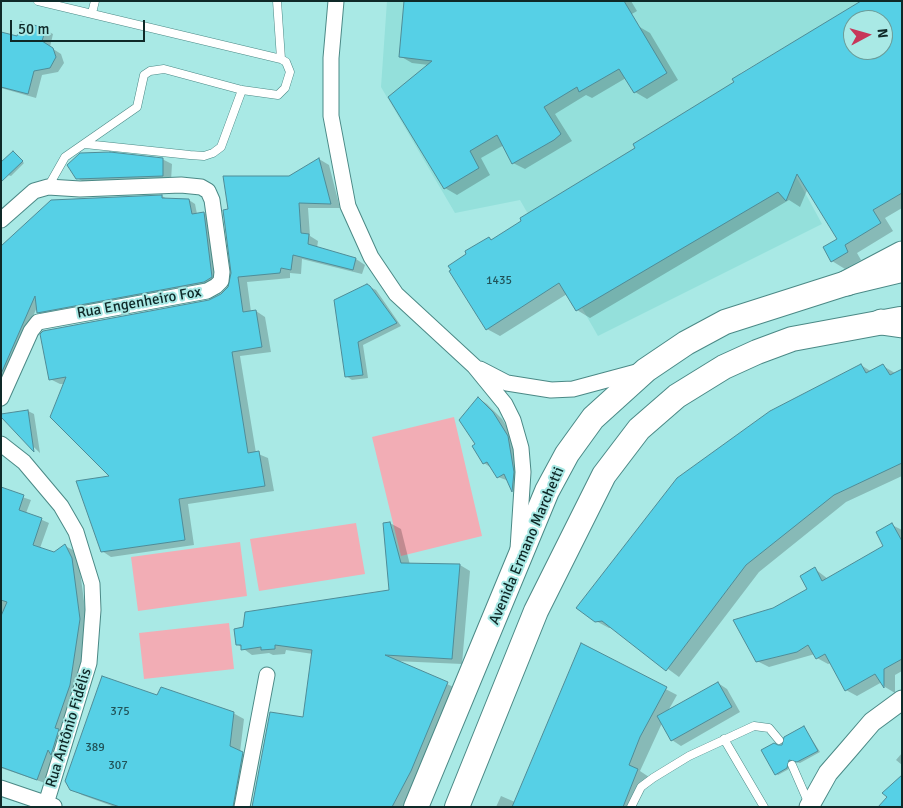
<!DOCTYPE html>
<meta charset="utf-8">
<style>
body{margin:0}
#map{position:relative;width:903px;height:808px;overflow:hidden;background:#a9e9e5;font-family:Signika,sans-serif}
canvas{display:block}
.frame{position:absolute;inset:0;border:2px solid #0f2928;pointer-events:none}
.north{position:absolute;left:843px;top:10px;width:50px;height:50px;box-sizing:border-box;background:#a9e9e5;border:1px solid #6b9c99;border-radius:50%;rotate:84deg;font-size:14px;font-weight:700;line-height:20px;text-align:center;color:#0f2928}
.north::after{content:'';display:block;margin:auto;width:18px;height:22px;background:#c7375a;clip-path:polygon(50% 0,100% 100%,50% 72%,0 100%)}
.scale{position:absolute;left:10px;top:20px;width:135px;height:22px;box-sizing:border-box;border:2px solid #0f2928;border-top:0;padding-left:6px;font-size:15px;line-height:18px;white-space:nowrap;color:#0f2928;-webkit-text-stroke:4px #a9e9e5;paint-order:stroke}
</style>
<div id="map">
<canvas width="903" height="808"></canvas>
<div class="frame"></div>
<div class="north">N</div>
<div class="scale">50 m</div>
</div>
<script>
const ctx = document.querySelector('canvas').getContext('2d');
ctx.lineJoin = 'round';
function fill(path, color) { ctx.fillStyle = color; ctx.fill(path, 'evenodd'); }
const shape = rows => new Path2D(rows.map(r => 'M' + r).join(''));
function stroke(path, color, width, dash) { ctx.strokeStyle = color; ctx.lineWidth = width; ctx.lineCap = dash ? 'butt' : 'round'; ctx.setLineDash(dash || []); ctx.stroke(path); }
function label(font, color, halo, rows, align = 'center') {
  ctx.font = font + ' Signika,sans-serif'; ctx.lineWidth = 4; ctx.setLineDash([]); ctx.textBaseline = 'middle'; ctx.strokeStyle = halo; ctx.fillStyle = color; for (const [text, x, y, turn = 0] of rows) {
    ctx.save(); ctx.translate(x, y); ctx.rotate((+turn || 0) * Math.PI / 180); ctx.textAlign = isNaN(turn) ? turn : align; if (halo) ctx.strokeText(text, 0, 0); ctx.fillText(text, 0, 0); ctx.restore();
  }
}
const built = shape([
 [387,1,865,1,740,73,822,224,598,336,520,200,455,213,381,87]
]);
const green = shape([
 [454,417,482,536,401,556,372,437],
 [356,523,365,574,259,591,250,539],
 [240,542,247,596,138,611,131,557],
 [229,623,234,669,144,679,139,633]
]);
const shadow = shape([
 [405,1,631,1,637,11,608,28,638,26,650,33,678,80,647,99,635,92,626,78,592,98,586,95,555,114,572,141,525,169,513,163,504,145,481,158,490,175,457,195,445,188,429,65,412,63,400,56],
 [863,1,902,1,902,208,885,218,893,231,857,253,861,260,845,269,832,261,838,239,808,188,800,207,789,200,590,318,577,310,567,294,500,336,487,329,489,238,492,240],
 [853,20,883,20,883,50,853,50],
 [45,30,53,34,50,47,61,54,64,63,58,72,42,75,36,98,1,88,1,67,18,38],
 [13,152,24,163,11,176,8,175],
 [162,159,172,164,171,181,87,184,77,178],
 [319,159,329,165,340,208,308,208,310,236,318,241,317,248,356,259,365,265,362,274,302,259,301,274,290,273,290,278,247,282,251,312,256,311,265,317,271,352,240,356,256,453,268,458,274,491,188,504,194,545,111,557,102,551,112,477,65,384,60,384,50,379,42,335,209,301,223,294,231,283,229,210],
 [162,196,167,199,189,200,195,204,197,214,204,213,210,217,216,282,44,315,38,312,37,307,5,383,1,381,1,258,52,201],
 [370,287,376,290,401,326,363,345,368,378,352,380,346,376],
 [861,365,872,372,883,366,895,373,902,371,902,476,846,502,759,572,679,677,612,628,609,628,596,621],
 [478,398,487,404,502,419,517,443,521,496,513,491,509,481,498,477,493,469,484,463,477,444],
 [28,411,34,414,40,453,10,424],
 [1,490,31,500,26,513,49,523,40,548,54,553,65,546,73,550,79,563,87,624,77,689,45,783,1,768],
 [390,523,401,529,410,565,460,565,470,571,462,664,395,661,458,689,407,807,253,807,304,718,313,654,286,650,285,654,273,655,269,653,252,655,237,644,390,591],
 [892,525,902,530,902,671,895,675,895,693,885,687,882,682,857,696,846,690,831,663,828,664,817,658,815,654,769,667,757,661,773,610,809,589,815,569,828,579,885,546],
 [581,645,677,695,668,711,718,683,727,689,740,712,681,746,672,740,662,723,640,771,649,777,636,807,496,807,501,796,515,802],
 [158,696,233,713,244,719,240,752,253,759,245,807,115,807,82,795,71,789],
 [804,727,820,752,800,763,792,761,789,769,778,775,776,774,778,747,783,746],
 [902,753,902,765,896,760]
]);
const building = shape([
 [404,1,624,1,667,73,634,93,619,69,579,92,577,87,544,107,561,134,554,140,512,164,497,135,470,151,479,168,444,189,388,97,432,61,399,57,404,1],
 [861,1,902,1,902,193,873,210,881,223,845,245,848,252,831,262,823,247,837,239,797,174,786,201,778,192,576,311,559,283,486,330,449,271,451,270,448,266,466,254,465,251,489,237,491,240,521,221,520,218,635,148,633,144,734,82,732,79,861,1],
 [853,20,883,20,883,50,853,50,853,20],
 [21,22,46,28,42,41,53,48,56,57,50,68,34,71,28,94,1,87,1,32,17,36,21,22],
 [13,151,23,161,1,182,1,162,13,151],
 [110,152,163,158,163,176,76,179,67,165,80,153,110,152],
 [319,158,331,204,299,203,301,233,309,234,308,244,356,258,353,270,293,255,291,270,281,268,280,273,238,277,243,312,256,310,262,347,232,352,248,453,259,451,265,486,179,499,185,540,101,552,76,481,109,476,50,417,66,377,49,380,40,334,43,331,209,300,221,294,228,287,231,273,223,210,228,209,223,176,289,176,319,158],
 [162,195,162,198,189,199,192,214,204,212,212,277,204,282,37,313,35,296,1,374,1,246,51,200,162,195],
 [367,284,370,286,397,323,358,342,363,375,345,377,334,300,367,284],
 [861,364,866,373,883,364,890,375,902,369,902,463,834,495,746,565,666,671,602,621,595,622,576,608,677,478,770,411,861,364],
 [478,397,493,412,508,436,514,472,512,492,504,474,497,478,487,462,483,464,472,446,475,444,459,420,478,397],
 [28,410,34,452,1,417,1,414,28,410],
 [1,487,24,495,19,510,42,518,33,545,54,552,65,544,72,558,80,619,70,685,55,728,59,729,51,755,48,750,37,780,1,767,1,616,7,602,1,600,1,487],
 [390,522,401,563,460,564,452,659,385,655,448,682,411,771,392,807,252,807,270,712,303,717,312,650,275,645,275,649,261,650,261,647,241,650,241,645,236,645,234,629,243,627,245,612,389,590,383,523,390,522],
 [892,523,902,541,902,659,884,669,884,688,875,674,845,691,825,654,816,659,808,645,797,652,756,662,733,620,773,608,807,589,800,576,815,567,822,581,883,546,876,532,892,523],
 [581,643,667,687,640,737,629,765,638,769,623,807,512,807,581,643],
 [102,676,157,695,161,687,234,712,230,746,243,752,233,807,120,807,70,790,65,781,102,676],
 [718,682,732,707,671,741,657,716,718,682],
 [804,726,818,751,797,762,789,760,787,768,775,775,761,750,774,743,778,745,782,745,784,737,804,726],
 [902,775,902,807,878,807,887,797,882,793,902,775]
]);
const service = shape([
 [38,1,281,59,286,62,290,72,285,88,278,95,242,90,164,69,150,71,144,75,137,107,65,157,48,187],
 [277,1,281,59],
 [92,13,95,1],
 [85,144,190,155,204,156,213,153,221,147,242,90],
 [724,739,764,807],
 [792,765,809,804],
 [631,807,641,787,653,778,689,756,754,726,769,728,779,740]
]);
const minor = shape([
 [336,1,331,58,331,116,348,206,371,257,396,294,474,366,505,404,513,420,521,448,523,472,518,549],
 [1,220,34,191,48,187,80,189,181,185,201,187,208,191,212,200,222,272,221,281,216,286,207,291,38,322,31,331,1,398],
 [480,369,507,383,551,390,573,389,640,371],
 [1,444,24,462,61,506,76,532,92,584,93,610,89,663,45,807],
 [1,788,54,806],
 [242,807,267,675]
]);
const tertiary = shape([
 [809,807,828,773,848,750,872,722,902,700]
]);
const primary = shape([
 [416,807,547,491,567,454,593,418,646,370,686,343,725,322,847,283,902,270],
 [457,807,536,611,604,475,639,429,677,396,724,367,757,352,792,339,900,319]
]);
const trunk = shape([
 [847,283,902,254],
 [881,322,902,325]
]);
const numberNames = [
 ["1435",499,281],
 ["375",120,712],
 ["389",95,748],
 ["307",118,766]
];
const streetNames = [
 ["Rua Engenheiro Fox",139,303,-10],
 ["Avenida Ermano Marchetti",527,546,-67],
 ["Rua Antônio Fidélis",69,728,-73]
];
fill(built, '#94e0db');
fill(green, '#f2adb5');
fill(shadow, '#0003');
fill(building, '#56d0e6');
stroke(building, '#4f8c97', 1);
stroke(service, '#4b8986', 9);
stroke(minor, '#4b8986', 17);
stroke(tertiary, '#4b8986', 21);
stroke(primary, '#4b8986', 26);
stroke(trunk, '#4b8986', 27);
stroke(service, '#fff', 8);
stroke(minor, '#fff', 15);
stroke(tertiary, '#fff', 19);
stroke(primary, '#fff', 24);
stroke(trunk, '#fff', 25);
label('12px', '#215358', null, numberNames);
label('15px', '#0f2928', '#a9e9e5', streetNames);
</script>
